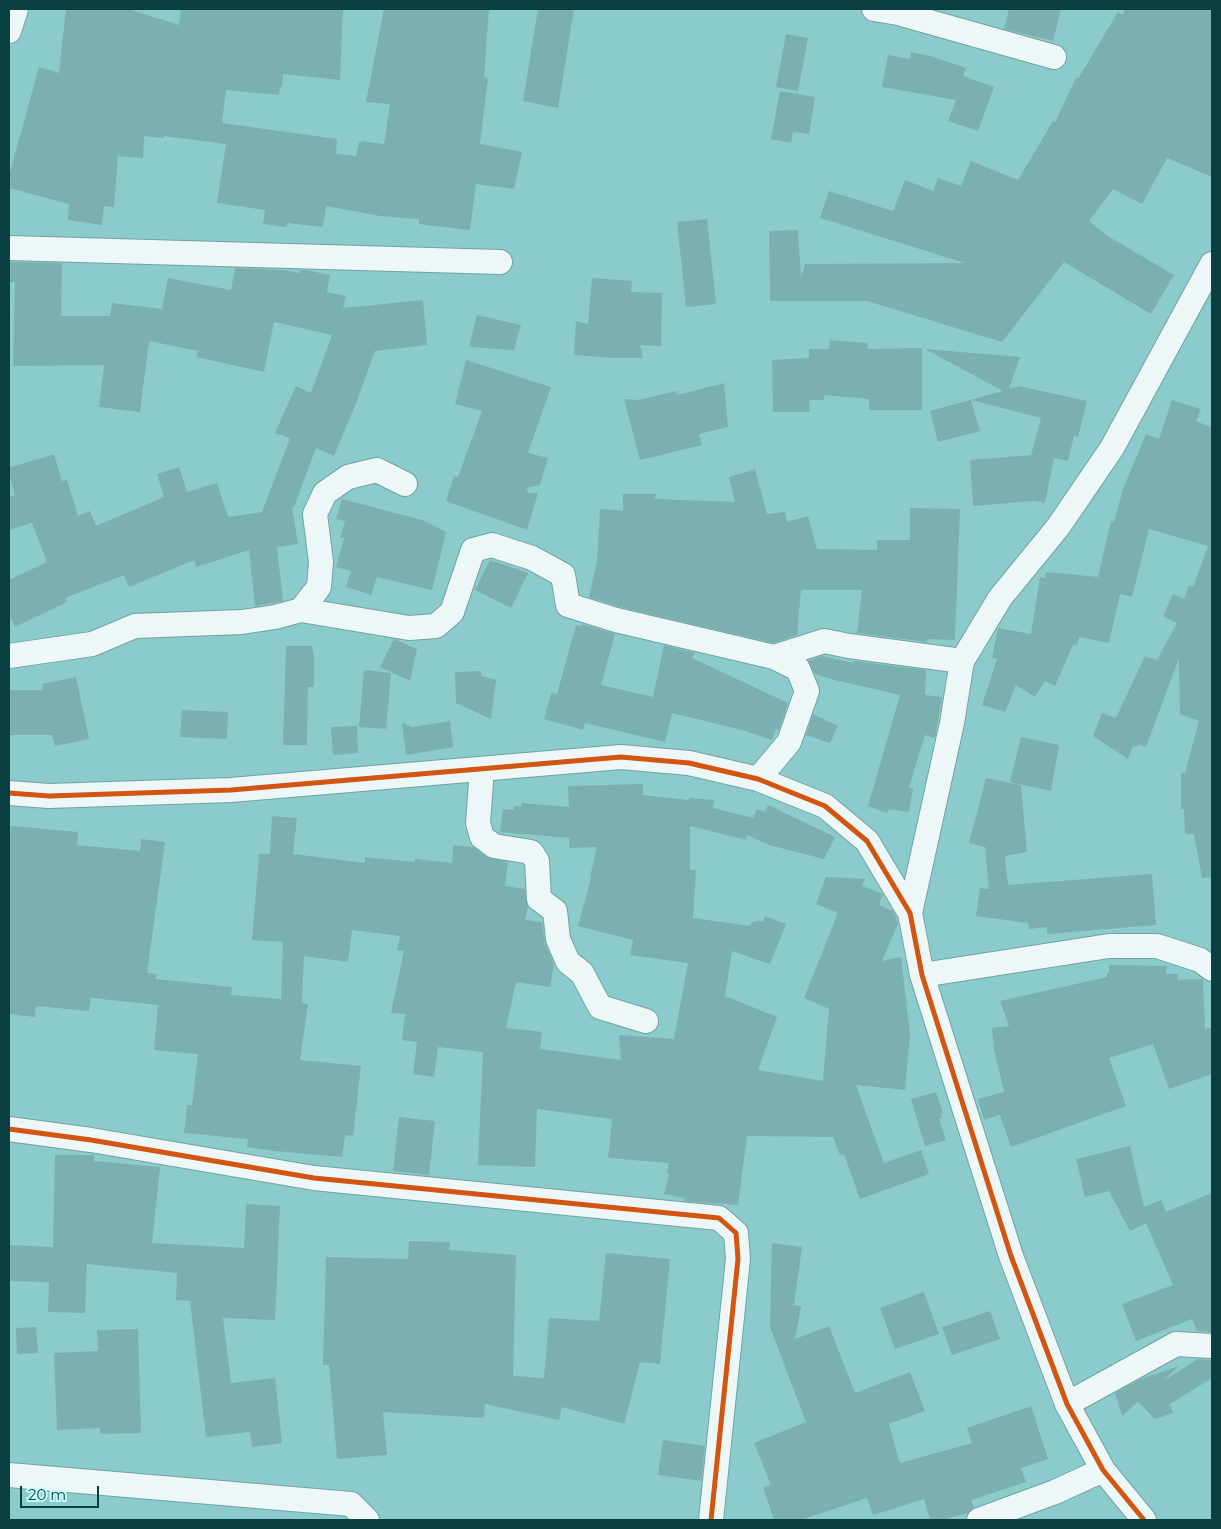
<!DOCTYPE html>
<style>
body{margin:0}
#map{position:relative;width:1221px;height:1529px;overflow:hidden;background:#8ccbcc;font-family:Montserrat,sans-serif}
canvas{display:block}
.frame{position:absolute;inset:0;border:10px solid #093f40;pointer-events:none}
.scale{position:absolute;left:20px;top:1486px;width:79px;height:22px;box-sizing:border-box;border:2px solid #093f40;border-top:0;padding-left:6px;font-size:15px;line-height:18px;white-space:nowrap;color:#093f40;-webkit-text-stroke:4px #c7fbfc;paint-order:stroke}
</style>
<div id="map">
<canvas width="1221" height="1529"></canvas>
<div class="frame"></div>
<div class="scale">20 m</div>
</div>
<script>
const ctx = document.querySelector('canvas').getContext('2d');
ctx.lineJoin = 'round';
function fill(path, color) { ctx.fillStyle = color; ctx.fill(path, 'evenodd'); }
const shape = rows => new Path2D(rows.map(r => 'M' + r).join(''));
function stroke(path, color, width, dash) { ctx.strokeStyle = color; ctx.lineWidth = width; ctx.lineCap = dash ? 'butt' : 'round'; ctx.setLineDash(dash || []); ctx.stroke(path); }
const building = shape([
 [66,9,128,9,179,25,181,9,343,9,340,80,283,74,282,87,280,87,279,95,226,90,222,123,337,139,336,154,356,156,359,142,361,143,361,141,384,144,390,104,366,102,384,9,489,9,484,77,488,78,480,144,522,152,514,189,476,184,470,230,419,224,419,219,380,216,326,206,323,227,287,223,286,227,263,224,265,210,217,203,226,144,164,136,164,138,144,136,143,158,118,156,114,207,104,206,102,225,68,220,69,204,9,188,9,176,39,67,59,73],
 [538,9,574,9,558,108,523,101],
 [1009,9,1061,9,1053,41,1004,29],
 [1126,9,1212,9,1212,177,1167,158,1142,204,1113,189,1089,221,1106,235,1174,275,1151,314,1064,262,1002,342,867,301,770,301,769,231,798,230,801,278,805,264,965,263,820,218,829,191,893,211,905,180,933,191,938,178,961,186,971,161,1018,180,1053,121,1055,122,1076,78,1078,79,1118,12,1122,15],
 [786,34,808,38,798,91,776,87],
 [911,52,930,56,966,68,963,76,994,87,978,131,948,121,956,100,882,87,888,55,910,59],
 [780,91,815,97,809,134,793,132,791,143,771,139],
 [707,219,716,304,686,307,677,222],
 [9,262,62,263,61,316,110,316,112,303,162,309,168,278,231,290,235,268,283,270,300,273,301,270,306,270,330,275,327,292,346,296,343,308,423,300,427,345,375,351,357,401,334,456,316,448,294,507,292,507,298,544,277,547,283,601,255,606,249,550,196,567,194,560,129,587,124,575,65,598,67,602,15,627,9,613,9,580,47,562,32,523,9,530,9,497,15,495,9,474,9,468,54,454,62,481,67,480,78,516,90,511,96,526,164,497,157,474,179,467,187,492,217,483,228,517,262,512,290,438,275,433,296,386,311,393,332,335,274,322,264,372,196,357,198,351,149,341,140,412,99,407,104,365,13,366,15,282,9,282],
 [592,278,632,281,631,292,662,293,661,346,640,345,643,358,612,358,574,355,576,321,588,324],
 [477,315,521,325,514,350,469,347],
 [830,340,868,343,867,349,922,348,922,410,869,410,869,399,824,395,824,400,809,400,810,412,773,412,772,360,809,358,809,349,829,349],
 [925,349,1020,357,1009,389,1019,386,1087,401,1078,437,1074,436,1068,461,1054,458,1045,503,1035,501,973,506,970,460,1031,455,1041,418,971,400,980,431,938,442,930,411,1003,391],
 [466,360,551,387,528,453,548,458,540,485,527,488,528,493,538,493,527,530,446,501,454,476,458,477,482,411,455,404],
 [724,383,728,427,699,434,702,445,640,460,624,399,639,400,676,391,677,395],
 [1172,400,1201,409,1196,421,1212,428,1212,877,1202,878,1194,834,1185,834,1184,809,1181,809,1181,773,1185,773,1199,721,1180,714,1179,658,1146,747,1138,744,1137,747,1133,746,1128,759,1093,736,1102,713,1116,718,1145,656,1157,660,1177,623,1163,616,1173,594,1184,599,1189,585,1193,587,1208,546,1149,529,1132,597,1120,594,1109,643,1079,637,1077,646,1073,645,1055,686,1045,681,1035,697,1016,685,1005,712,982,705,997,659,992,658,998,628,1031,634,1040,577,1045,578,1046,572,1098,577,1111,521,1114,522,1123,489,1146,434,1159,439],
 [755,469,767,514,785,512,787,522,808,516,817,549,877,550,877,540,910,540,910,508,960,509,955,640,927,639,927,642,857,633,862,590,801,590,797,635,773,643,620,607,589,597,597,562,600,509,623,511,623,494,656,494,655,499,735,502,729,477],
 [342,499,422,520,446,532,432,590,377,577,371,595,346,587,351,571,336,567,344,538,340,538,345,521,336,519],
 [490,560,528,573,511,608,475,590],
 [582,624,615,634,601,685,653,697,664,645,695,653,692,658,788,703,779,730,776,729,772,740,742,730,672,713,665,742,585,723,583,730,544,719,551,693,557,694,576,625,582,626],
 [394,639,417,649,410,681,380,667],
 [286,646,312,646,314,658,314,687,308,687,307,745,283,745],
 [823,656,854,663,854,661,926,670,925,695,942,697,935,738,925,735,909,787,913,788,909,812,889,809,887,813,868,806,900,695,840,681,840,682,815,674,808,661],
 [364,670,391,673,386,729,359,727],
 [481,671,481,676,496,680,491,719,456,703,455,672],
 [76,677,89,739,55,746,52,735,9,735,9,690,43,690,42,684],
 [182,710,228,712,227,739,180,737],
 [813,714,838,726,830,743,806,735],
 [450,721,453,747,406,755,402,723,412,727],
 [357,726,358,753,333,755,331,727],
 [1021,737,1059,745,1051,791,1010,782],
 [986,778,1021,785,1027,852,1005,856,1008,885,1152,874,1156,925,1047,934,1047,927,1029,929,1028,923,976,916,980,888,989,889,985,847,969,843],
 [643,784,643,795,689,800,689,798,714,800,713,808,753,818,757,809,765,812,768,805,835,837,824,859,769,845,747,835,746,840,690,826,690,870,696,870,693,918,750,926,753,921,756,922,757,920,763,922,765,916,786,924,770,964,732,951,725,996,777,1017,758,1070,823,1081,829,1009,804,998,838,913,816,904,826,877,865,879,862,886,883,894,879,905,893,911,898,924,882,961,901,957,910,1034,905,1090,856,1085,884,1163,921,1150,929,1174,860,1199,844,1154,840,1155,833,1137,747,1136,738,1205,684,1201,685,1198,664,1194,669,1174,667,1173,669,1163,608,1158,612,1119,537,1109,535,1167,478,1165,483,1052,438,1047,434,1077,413,1074,417,1042,402,1040,405,1014,391,1013,404,951,397,950,400,936,352,930,348,962,304,956,302,1003,308,1004,300,1060,361,1066,353,1136,345,1135,342,1157,275,1151,247,1147,248,1139,184,1133,187,1105,192,1105,198,1054,154,1050,158,1005,91,998,89,1011,36,1006,35,1017,9,1014,9,838,10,838,11,826,78,832,77,845,140,851,141,839,165,842,147,973,157,974,156,979,232,987,231,995,281,999,283,942,252,940,259,854,270,854,272,816,297,818,293,854,365,863,365,857,415,862,415,859,452,863,453,845,473,847,486,857,508,862,505,886,525,889,528,906,525,920,542,922,545,944,554,964,550,987,516,982,506,1028,542,1032,540,1049,621,1060,619,1035,674,1039,688,963,630,955,633,940,578,926,591,878,590,877,597,847,569,848,569,838,500,832,503,809,514,810,514,806,521,807,522,803,569,807,568,786],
 [1109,965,1167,966,1166,974,1178,974,1178,980,1203,979,1205,1029,1212,1027,1212,1074,1169,1089,1153,1044,1109,1058,1126,1106,1011,1147,1000,1115,984,1120,978,1099,1004,1092,994,1049,992,1028,1009,1026,1000,1001,1107,977,1107,973,1109,973],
 [936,1092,943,1113,941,1114,942,1118,939,1119,946,1140,925,1146,911,1099],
 [399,1117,435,1121,429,1175,393,1171],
 [1130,1146,1144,1207,1161,1200,1166,1212,1212,1193,1212,1332,1197,1331,1192,1319,1136,1341,1122,1304,1173,1285,1146,1223,1130,1231,1109,1191,1085,1197,1076,1159],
 [55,1155,94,1155,94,1161,160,1167,152,1243,244,1248,246,1204,280,1206,275,1320,223,1318,231,1383,275,1378,282,1443,252,1447,250,1432,206,1437,190,1301,176,1300,177,1273,87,1264,85,1313,48,1312,49,1282,9,1281,9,1245,53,1247],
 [409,1241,450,1242,449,1250,516,1255,513,1376,544,1378,549,1318,599,1321,606,1253,670,1259,660,1364,640,1362,624,1424,562,1407,559,1420,485,1404,484,1418,383,1412,387,1455,337,1459,329,1365,323,1365,326,1257,408,1259],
 [772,1243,802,1247,794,1305,801,1306,795,1339,829,1326,855,1393,910,1372,925,1411,889,1424,900,1463,972,1443,967,1428,1031,1406,1048,1459,1021,1468,1026,1482,971,1500,974,1507,968,1513,942,1520,930,1520,924,1499,873,1515,867,1498,801,1520,774,1520,763,1487,771,1485,754,1443,806,1422,770,1327],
 [924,1292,939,1334,895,1349,880,1308],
 [990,1311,1000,1339,952,1355,942,1327],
 [36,1327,38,1353,17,1354,16,1328],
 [138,1329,141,1433,100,1434,100,1428,57,1430,54,1353,98,1351,97,1330],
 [1198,1359,1212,1360,1212,1378,1170,1404,1173,1413,1155,1419,1138,1402,1122,1416,1115,1393,1141,1379,1179,1366,1163,1381],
 [663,1440,705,1446,701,1481,658,1475]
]);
const minor = shape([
 [874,9,898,13,1054,57],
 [9,31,16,9],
 [9,248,500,262],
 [301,610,319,587,321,562,315,514,325,493,348,477,377,470,405,484],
 [9,656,92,644,135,626,242,622,275,617,301,610,409,628,436,626,452,612,473,550,492,545,532,558,563,575,568,605,616,620,774,657,798,669,807,691,789,742,758,779],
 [774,657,824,641,849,646,962,661],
 [482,769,478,823,482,837,494,846,531,852,537,861,539,899,555,911,558,939,568,962,582,973,600,1007,646,1021],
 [9,793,49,796,231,790,621,757,689,763,758,779,825,806,867,841,910,913,922,975,1011,1256,1067,1404,1103,1470,1144,1520],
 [910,913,952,723,962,661,1000,598,1058,527,1112,448,1212,264],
 [922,975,1109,946,1157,946,1200,960,1212,969],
 [9,1129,91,1140,314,1178,719,1218,736,1233,738,1259,711,1520],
 [1067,1404,1176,1344,1212,1346],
 [9,1475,351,1504,367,1520],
 [979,1520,1055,1492,1103,1470]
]);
const cycleway = shape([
 [9,793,49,796,231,790,621,757,689,763,758,779,825,806,867,841,910,913,922,975,1011,1256,1067,1404,1103,1470,1144,1520],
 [9,1129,91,1140,314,1178,719,1218,736,1233,738,1259,711,1520]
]);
fill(building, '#7cafb0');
stroke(minor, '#6fa3a4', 26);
stroke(minor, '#eef7f7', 24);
stroke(cycleway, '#d25611', 5);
</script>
